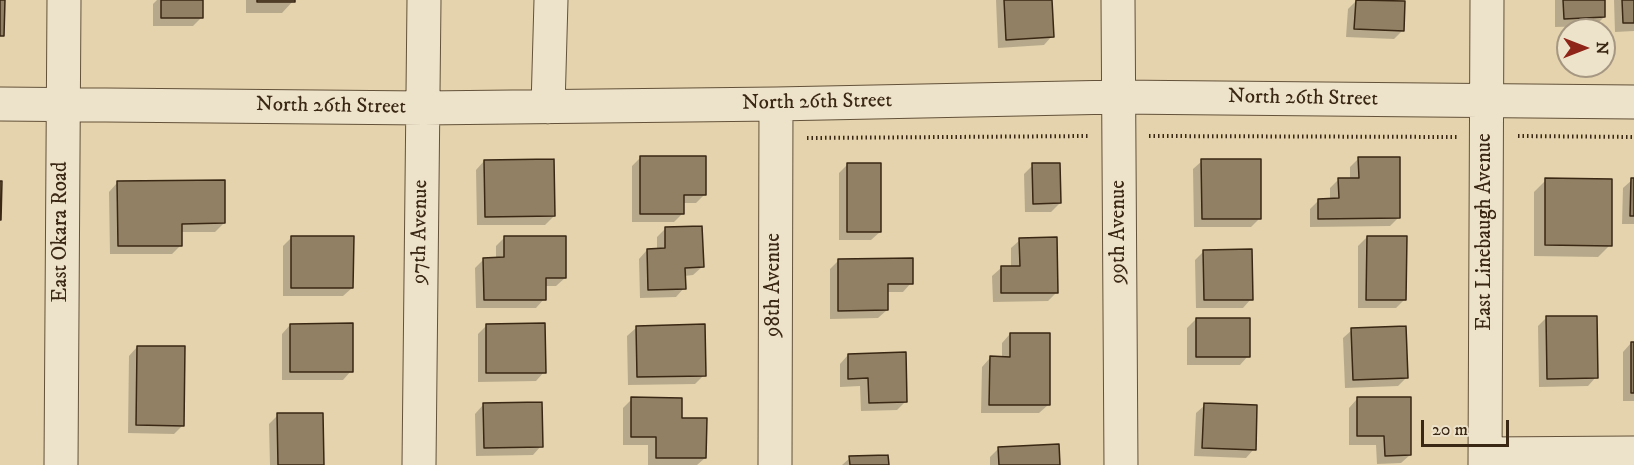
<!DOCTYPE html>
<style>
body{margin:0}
#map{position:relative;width:1634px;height:465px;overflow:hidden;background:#e4d3ad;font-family:"IM FELL DW Pica",serif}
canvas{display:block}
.north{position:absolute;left:1556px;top:18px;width:60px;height:60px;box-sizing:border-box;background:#ede2ca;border:2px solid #a59781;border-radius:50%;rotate:90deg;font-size:16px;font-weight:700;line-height:24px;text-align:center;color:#3a2714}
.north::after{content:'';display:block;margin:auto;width:21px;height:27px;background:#8f2418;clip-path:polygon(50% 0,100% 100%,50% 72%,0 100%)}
.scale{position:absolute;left:1421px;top:420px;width:88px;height:27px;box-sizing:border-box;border:3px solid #3a2714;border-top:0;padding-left:8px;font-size:18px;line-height:21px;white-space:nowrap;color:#3a2714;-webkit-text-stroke:4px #ede2ca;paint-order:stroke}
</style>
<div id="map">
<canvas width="1634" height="465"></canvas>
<div class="north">N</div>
<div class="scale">20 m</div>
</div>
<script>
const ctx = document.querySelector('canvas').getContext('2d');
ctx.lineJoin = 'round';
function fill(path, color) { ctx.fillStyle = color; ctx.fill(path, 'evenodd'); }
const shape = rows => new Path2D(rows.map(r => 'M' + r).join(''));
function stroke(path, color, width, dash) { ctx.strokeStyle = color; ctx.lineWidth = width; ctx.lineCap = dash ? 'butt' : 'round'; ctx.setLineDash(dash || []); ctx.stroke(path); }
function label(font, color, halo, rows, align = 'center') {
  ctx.font = font + ' "IM FELL DW Pica",serif'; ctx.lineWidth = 4.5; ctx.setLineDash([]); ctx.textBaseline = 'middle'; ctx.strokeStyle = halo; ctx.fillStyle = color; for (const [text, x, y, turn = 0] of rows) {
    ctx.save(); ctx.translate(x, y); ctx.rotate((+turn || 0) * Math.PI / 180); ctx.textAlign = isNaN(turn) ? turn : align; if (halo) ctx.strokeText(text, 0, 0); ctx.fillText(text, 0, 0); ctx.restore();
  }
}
const shadow = shape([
 [157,0,201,0,201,18,193,26,153,26,153,4],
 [246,0,294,0,282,13,246,13],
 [996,0,1050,0,1052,36,1044,45,998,48],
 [1555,0,1603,0,1604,17,1595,26,1555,27],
 [1614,0,1634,0,1634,31,1615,32],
 [1356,1,1403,30,1394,39,1346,37,1348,9],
 [641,157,705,194,696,203,683,203,683,213,674,222,632,222,632,166],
 [1359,158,1399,217,1390,226,1310,227,1310,209,1319,200,1330,200,1330,188,1339,179,1350,179,1350,167],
 [484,161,554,216,545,225,477,225,476,170],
 [1202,161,1260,218,1251,227,1194,227,1193,169],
 [847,165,880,232,871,240,839,240,839,173],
 [1033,165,1060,203,1051,212,1025,212,1024,174],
 [1546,180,1610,245,1598,257,1534,256,1534,192],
 [1632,180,1634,180,1634,224,1622,224,1623,188],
 [117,183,224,223,215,232,181,232,181,245,172,254,110,254,109,192],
 [666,228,702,267,693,275,684,276,684,288,676,297,640,298,639,259,647,250,657,250,657,237],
 [292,237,352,288,343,296,283,296,283,246],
 [1367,237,1405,299,1396,308,1358,308,1358,246],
 [504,238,565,278,556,286,544,286,544,299,536,308,476,308,475,268,484,259,496,259,496,246],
 [1020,240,1057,292,1048,301,993,302,992,276,1001,268,1011,268,1011,248],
 [1204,251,1251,299,1243,308,1196,308,1195,260],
 [839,260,911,283,903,292,887,292,887,310,878,318,830,319,830,269],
 [1547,317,1596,377,1588,386,1539,387,1538,326],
 [1196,319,1248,356,1240,365,1187,365,1187,328],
 [290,325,351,371,343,380,282,380,282,334],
 [487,325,544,372,536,381,478,382,478,334],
 [636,328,704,375,695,384,628,385,627,336],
 [1352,330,1407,377,1398,386,1345,388,1343,338],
 [1010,334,1048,405,1039,413,981,413,982,367,990,358,1002,358,1002,343],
 [1631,343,1634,343,1634,401,1623,401,1623,352],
 [137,347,183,425,174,434,128,433,129,356],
 [848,355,906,401,897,410,861,411,860,386,840,387,840,364],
 [632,399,680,419,705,458,697,465,648,465,648,445,623,445,623,408],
 [1357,399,1410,455,1401,463,1377,464,1376,445,1349,445,1349,408],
 [483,405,541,446,533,455,476,456,475,414],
 [1205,405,1254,449,1246,458,1194,456,1196,413],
 [278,415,322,465,270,465,269,424],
 [999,448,1059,465,990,465,990,457],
 [850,458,887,465,842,465]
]);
const building = shape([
 [0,0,5,0,4,36,0,36,0,0],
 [161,0,203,0,203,18,161,18,161,0],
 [257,0,295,0,295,2,257,2,257,0],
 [1004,0,1052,0,1054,37,1006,40,1004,0],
 [1356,0,1405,1,1404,31,1354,29,1356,0],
 [1563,0,1605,0,1605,17,1564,19,1563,0],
 [1622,0,1634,0,1634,23,1623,23,1622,0],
 [640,156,706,156,706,195,684,195,684,214,640,214,640,156],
 [1358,157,1400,157,1400,218,1318,219,1318,199,1339,198,1338,178,1359,178,1358,157],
 [554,159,555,216,485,217,484,160,554,159],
 [1201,159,1261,159,1261,219,1202,219,1201,159],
 [847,163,881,163,881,232,847,232,847,163],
 [1032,163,1060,163,1061,203,1033,204,1032,163],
 [1545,178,1612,179,1612,246,1545,245,1545,178],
 [1631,178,1634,178,1634,216,1630,216,1631,178],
 [225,180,225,223,182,224,182,246,118,246,117,181,225,180],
 [0,181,2,181,1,220,0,220,0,181],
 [702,226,704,267,685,268,686,289,648,290,647,249,665,248,665,227,702,226],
 [291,236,354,236,353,288,291,288,291,236],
 [504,236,566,236,566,278,546,278,546,300,484,300,483,258,504,257,504,236],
 [1367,236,1407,236,1406,300,1366,300,1367,236],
 [1057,237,1058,293,1001,293,1001,266,1020,266,1019,238,1057,237],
 [1252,249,1253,300,1204,300,1203,250,1252,249],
 [913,258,913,284,888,284,888,310,838,311,838,259,913,258],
 [1546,316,1597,316,1598,378,1547,379,1546,316],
 [1196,318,1250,318,1250,357,1196,357,1196,318],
 [353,323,353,372,290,372,290,324,353,323],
 [545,323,546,373,486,373,486,324,545,323],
 [705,324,706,376,637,377,636,326,705,324],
 [1406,326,1408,378,1353,380,1351,328,1406,326],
 [1010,333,1050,333,1050,405,989,405,990,356,1010,357,1010,333],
 [1631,342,1634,342,1634,393,1631,393,1631,342],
 [137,346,185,346,184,426,136,425,137,346],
 [906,352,907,402,869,403,868,378,848,379,848,354,906,352],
 [631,397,682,398,682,418,707,418,706,458,656,458,656,437,631,437,631,397],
 [1357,397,1411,397,1411,455,1385,456,1384,436,1357,436,1357,397],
 [542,402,543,447,484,448,483,403,542,402],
 [1204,403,1257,405,1256,450,1202,448,1204,403],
 [277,413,323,413,324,465,278,465,277,413],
 [1059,444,1060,465,999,465,998,447,1059,444],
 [888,455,889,465,850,465,849,456,888,455]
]);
const path = shape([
 [1149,136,1457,137],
 [1518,136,1634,137],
 [807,138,1088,136]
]);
const minor = shape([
 [1118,0,1121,465],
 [0,104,424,108,776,104,1118,97,1634,102],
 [548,107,551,0],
 [1485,454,1634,453],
 [61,465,64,0],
 [419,465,424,0],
 [775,465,776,104],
 [1485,465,1487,0]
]);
const streetNames = [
 ["North 26th Street",1303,99,1],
 ["North 26th Street",817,103,-1],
 ["North 26th Street",331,107,1],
 ["East Okara Road",62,232,-90],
 ["97th Avenue",421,232,-89],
 ["99th Avenue",1120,232,-90],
 ["East Linebaugh Avenue",1486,232,-90],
 ["98th Avenue",775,285,-90]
];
fill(shadow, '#0003');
fill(building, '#928064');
stroke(building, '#3a2714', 1.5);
stroke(minor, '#64523a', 35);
stroke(path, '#3a2714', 4, [1.5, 3]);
stroke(minor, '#ede2ca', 33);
label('21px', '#3a2714', '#ede2ca', streetNames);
</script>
